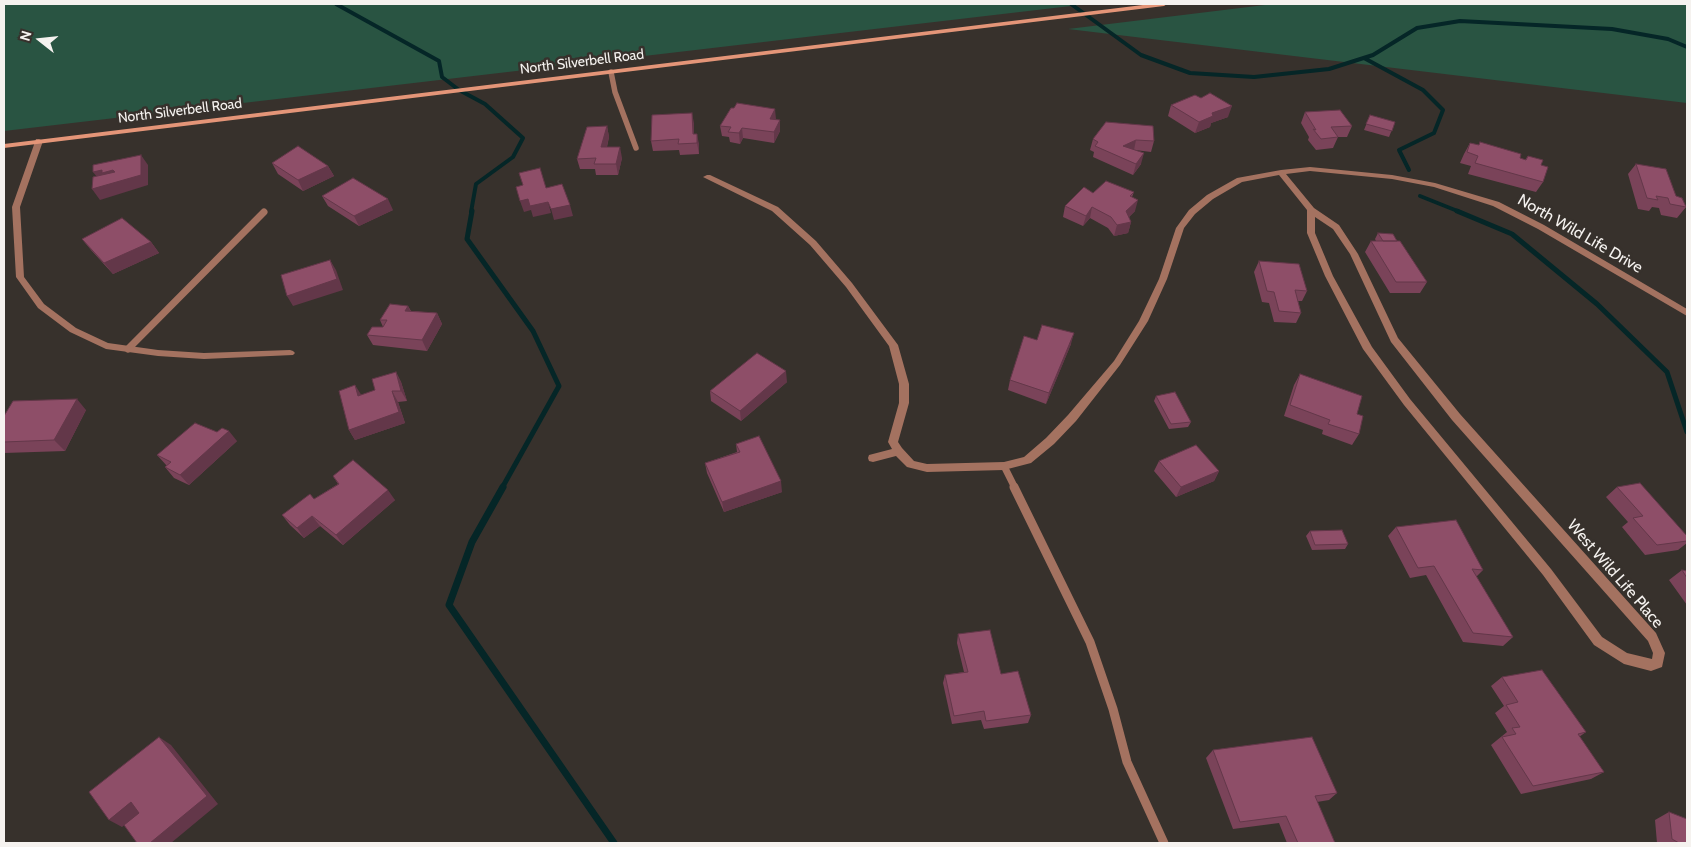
<!DOCTYPE html>
<style>
body{margin:0}
#map{position:relative;width:1691px;height:847px;overflow:hidden;background:#37312c;font-family:Cabin,sans-serif}
canvas{display:block}
.frame{position:absolute;inset:0;border:5px solid #f5f2ef;pointer-events:none}
.north{position:absolute;left:15px;top:15px;width:50px;height:50px;-webkit-text-stroke:4px #37312c;paint-order:stroke;rotate:286deg;font-size:14px;font-weight:700;line-height:20px;text-align:center;color:#f5f2ef}
.north::after{content:'';display:block;margin:auto;width:18px;height:22px;background:#f5f2ef;clip-path:polygon(50% 0,100% 100%,50% 72%,0 100%)}
</style>
<div id="map">
<canvas width="1691" height="847"></canvas>
<div class="frame"></div>
<div class="north">N</div>
</div>
<script>
const ctx = document.querySelector('canvas').getContext('2d');
ctx.lineJoin = 'round';
function fill(path, color) { ctx.fillStyle = color; ctx.fill(path, 'evenodd'); }
const shape = rows => new Path2D(rows.map(r => 'M' + r).join(''));
function stroke(path, color, width, dash) { ctx.strokeStyle = color; ctx.lineWidth = width; ctx.lineCap = dash ? 'butt' : 'round'; ctx.setLineDash(dash || []); ctx.stroke(path); }
function label(font, color, halo, rows, align = 'center') {
  ctx.font = font + ' Cabin,sans-serif'; ctx.lineWidth = 5; ctx.setLineDash([]); ctx.textBaseline = 'middle'; ctx.strokeStyle = halo; ctx.fillStyle = color; for (const [text, x, y, turn = 0] of rows) {
    ctx.save(); ctx.translate(x, y); ctx.rotate((+turn || 0) * Math.PI / 180); ctx.textAlign = isNaN(turn) ? turn : align; if (halo) ctx.strokeText(text, 0, 0); ctx.fillText(text, 0, 0); ctx.restore();
  }
}
const green = shape([
 [4,4,1088,4,4,131],
 [1273,4,1687,4,1687,103,1068,29]
]);
const streamFar2 = shape([
 [336,4,439,61,442,77,459,90,485,104,523,138,513,157,476,184,471,212],
 [1071,4,1141,55,1190,73,1254,77,1329,69,1373,55,1417,28,1460,21,1612,29,1668,39,1687,47],
 [1364,58,1423,90,1443,110,1434,133,1399,150,1409,170],
 [1420,196,1460,212]
]);
const streamFar1 = shape([
 [472,211,467,239,533,331,559,386,502,488],
 [1457,211,1512,234,1597,304,1667,372,1687,432]
]);
const stream = shape([
 [503,487,472,542,449,605,614,843]
]);
const laneFar2 = shape([
 [611,72,615,92,636,148]
]);
const laneFar1 = shape([
 [128,349,264,212],
 [1004,466,1015,488]
]);
const lane = shape([
 [1014,487,1090,642,1113,709,1127,762,1164,843]
]);
const street = shape([
 [36,139,39,139,43,141,20,207,24,277,44,304,76,328,108,343,158,350,204,353,290,350,293,351,295,353,293,355,204,359,158,356,106,349,70,332,38,308,16,277,12,207,36,139],
 [1310,167,1392,175,1435,183,1499,202,1544,225,1687,309,1687,316,1538,229,1493,206,1434,187,1392,179,1310,171,1286,174,1314,208,1339,225,1358,254,1398,338,1460,414,1656,633,1665,653,1662,667,1651,671,1624,664,1594,645,1543,575,1404,405,1363,349,1325,276,1307,233,1307,210,1279,175,1242,182,1213,199,1195,214,1184,228,1167,279,1148,321,1120,365,1076,421,1054,444,1031,463,1004,470,927,472,907,467,896,456,873,462,869,461,868,458,869,455,892,449,888,442,899,403,899,384,889,346,846,287,810,245,772,211,703,177,707,175,710,175,778,207,816,241,852,283,898,345,909,384,909,403,898,442,902,448,914,461,927,464,1004,462,1024,457,1046,438,1068,415,1114,361,1139,321,1159,279,1176,228,1189,210,1207,195,1237,178,1281,170,1310,167],
 [1315,217,1333,229,1350,254,1391,342,1452,420,1648,641,1653,653,1652,659,1627,653,1602,637,1551,569,1410,399,1372,347,1333,276,1315,233,1315,217]
]);
const secondary = shape([
 [1151,4,1167,4,1164,6,4,148,4,144,1151,4]
]);
const wall = shape([
 [1171,105,1228,117,1211,123,1210,127,1195,133,1168,116],
 [1305,112,1352,126,1347,137,1338,137,1333,148,1316,150,1308,140,1309,137,1301,123],
 [1370,115,1395,122,1389,137,1364,130],
 [776,119,780,131,774,143,743,138,740,144,730,142,729,137,722,136,720,126],
 [1106,122,1154,141,1151,152,1135,150,1141,164,1133,175,1093,157,1094,152,1090,150,1093,139],
 [694,123,694,134,699,144,699,154,680,155,679,150,653,151,651,141],
 [607,126,609,137,607,147,622,158,618,175,596,175,595,169,580,169,577,159],
 [1480,142,1525,160,1528,156,1541,165,1543,182,1536,192,1468,174,1471,166,1460,163,1464,154,1470,143,1479,145],
 [272,163,328,166,334,176,303,191,278,174],
 [1636,164,1676,196,1686,207,1677,218,1661,215,1659,208,1652,207,1649,211,1638,209,1628,174],
 [1134,192,1132,197,1135,211,1129,217,1131,222,1128,233,1114,236,1108,228,1090,218,1083,226,1063,217,1065,206,1093,193],
 [322,196,393,210,359,226,328,206],
 [1378,233,1397,241,1427,282,1420,293,1390,293,1365,252,1371,241,1376,241,1375,239],
 [82,239,151,242,159,253,113,274,91,250],
 [1259,261,1307,291,1302,301,1298,301,1301,313,1296,323,1274,322,1269,303,1262,302,1254,272],
 [408,306,411,311,437,313,442,324,427,351,373,345,367,335,383,327,380,320],
 [1037,340,1071,344,1046,404,1008,390,1010,380],
 [396,372,401,382,407,401,398,402,405,423,355,440,349,430,375,390],
 [1300,374,1357,414,1359,434,1352,445,1322,434,1323,430,1284,416,1294,385],
 [787,382,741,421,711,401,710,391],
 [1156,396,1191,422,1188,427,1169,429,1154,401],
 [86,410,65,451,4,453,4,416],
 [237,441,189,485,174,478,165,467,167,466,157,455],
 [736,444,782,492,724,512,707,473,705,463,737,452],
 [1159,461,1219,471,1214,481,1176,497,1154,471],
 [333,476,395,500,343,545,320,526,304,538,290,525,282,515,314,499,338,484],
 [1617,487,1687,536,1687,543,1678,550,1645,555,1622,527,1628,522,1606,497],
 [1396,527,1483,570,1476,577,1513,637,1503,646,1463,642,1426,575,1410,578,1388,536],
 [1310,531,1348,544,1345,549,1312,550,1306,536],
 [1682,570,1687,571,1687,605,1669,580],
 [958,634,1001,674,1031,715,1028,723,984,729,981,720,952,724,943,683,945,675,964,672,957,643],
 [1502,677,1586,732,1579,737,1604,772,1591,779,1521,794,1491,745,1507,732,1495,713,1504,706,1491,686],
 [1213,750,1337,793,1329,800,1317,802,1335,843,1287,843,1279,823,1233,829,1206,758],
 [1669,812,1687,843,1657,843,1655,820]
]);
const shadedWall = shape([
 [1232,106,1228,117,1211,123,1210,127,1195,133,1199,122,1212,113],
 [775,109,776,119,770,130,770,119],
 [692,113,694,123,694,145,693,134],
 [780,120,780,131,774,143,774,132],
 [607,126,609,137,604,158,601,147],
 [742,128,743,138,740,144,739,133],
 [697,134,699,144,699,154,697,143],
 [1136,140,1134,150,1123,146],
 [620,147,622,158,618,175,616,164],
 [1144,153,1141,164,1133,175,1136,164],
 [141,155,148,165,148,185,100,200,92,189,101,182,93,172,102,170,113,170],
 [328,166,334,176,303,191,298,180],
 [388,199,393,210,359,226,354,216],
 [528,199,548,202,551,213,533,217,531,210,524,212,520,201],
 [1138,200,1135,211,1123,222,1126,211],
 [570,205,573,216,554,220,551,209],
 [1092,207,1090,218,1083,226,1086,216],
 [1131,222,1128,233,1114,236,1117,225],
 [151,242,159,253,113,274,104,263],
 [330,260,336,270,343,290,293,306,287,296],
 [408,306,413,317,405,311],
 [437,313,442,324,427,351,422,340],
 [1074,333,1071,344,1046,404,1049,393],
 [786,371,787,382,741,421,740,411],
 [396,372,401,382,407,401,401,391],
 [355,385,362,396,358,396],
 [392,391,398,402,405,423,355,440,349,430],
 [77,399,86,410,65,451,54,440],
 [229,431,237,441,189,485,180,475],
 [1219,471,1214,481,1176,497,1181,487],
 [781,481,782,492,724,512,722,502],
 [388,490,395,500,343,545,336,535],
 [312,516,320,526,304,538,297,528],
 [159,737,171,745,218,804,171,843,150,843],
 [131,802,143,810,122,827,109,820]
]);
const building = shape([
 [1210,93,1232,106,1212,113,1213,116,1199,122,1171,105,1195,95,1201,98,1210,93],
 [737,103,775,109,770,119,780,120,774,132,742,128,739,133,728,132,731,127,720,126,731,108,734,108,737,103],
 [1340,110,1352,126,1331,127,1338,137,1321,139,1313,129,1316,130,1305,112,1340,110],
 [692,113,693,134,697,134,697,143,678,144,679,139,651,141,652,115,692,113],
 [1370,115,1395,122,1392,131,1366,124,1370,115],
 [1106,122,1153,126,1154,141,1136,140,1123,146,1144,153,1136,164,1095,146,1098,142,1093,139,1106,122],
 [607,126,601,147,620,147,616,164,594,164,596,158,577,159,587,127,607,126],
 [1480,142,1521,154,1520,158,1526,160,1528,156,1543,160,1541,165,1548,167,1543,182,1475,163,1478,156,1467,152,1470,143,1479,145,1480,142],
 [298,146,328,166,298,180,272,163,298,146],
 [141,155,141,175,92,189,93,177,115,172,113,170,102,173,102,170,93,172,93,165,141,155],
 [1636,164,1666,169,1676,196,1682,198,1686,207,1670,204,1668,198,1656,196,1658,200,1647,198,1636,164],
 [540,168,546,188,562,184,570,205,551,209,548,202,530,206,528,199,520,201,516,187,523,185,519,173,540,168],
 [353,178,388,199,354,216,322,196,353,178],
 [1106,181,1134,192,1130,196,1138,200,1126,211,1131,222,1117,225,1111,217,1092,207,1086,216,1065,206,1084,187,1093,193,1106,181],
 [122,218,151,242,104,263,82,239,122,218],
 [1378,233,1393,234,1397,241,1383,241,1378,233],
 [1371,241,1400,241,1427,282,1396,282,1371,241],
 [330,260,337,279,287,296,281,275,330,260],
 [1259,261,1299,264,1307,291,1295,290,1301,313,1279,311,1274,292,1267,291,1259,261],
 [390,304,408,306,405,311,437,313,422,340,367,335,372,327,383,327,387,320,380,320,390,304],
 [1042,325,1074,333,1049,393,1010,380,1024,336,1037,340,1042,325],
 [757,353,786,371,740,411,710,391,757,353],
 [396,372,401,391,392,391,399,412,349,430,339,391,355,385,358,396,375,390,372,379,396,372],
 [1300,374,1362,396,1357,414,1363,416,1359,434,1328,424,1330,420,1290,405,1300,374],
 [1175,392,1191,422,1171,424,1156,396,1175,392],
 [77,399,54,440,4,442,4,416,13,401,77,399],
 [195,423,217,432,222,428,229,431,180,475,165,467,171,462,157,455,195,423],
 [759,436,781,481,722,502,705,463,740,452,736,444,759,436],
 [1196,445,1219,471,1181,487,1159,461,1196,445],
 [353,460,388,490,336,535,312,516,297,528,282,515,310,494,314,499,339,484,333,476,353,460],
 [1640,483,1687,536,1687,541,1657,545,1633,518,1643,516,1617,487,1640,483],
 [1456,520,1483,570,1472,569,1513,637,1473,633,1434,566,1418,568,1396,527,1456,520],
 [1342,530,1348,544,1315,545,1310,531,1342,530],
 [1682,570,1687,571,1687,578,1682,570],
 [990,630,1001,674,1018,671,1031,715,986,721,984,711,954,716,945,675,968,672,958,634,990,630],
 [1542,670,1586,732,1578,734,1604,772,1533,786,1502,737,1516,734,1512,728,1520,727,1506,705,1518,702,1502,677,1542,670],
 [159,737,207,796,150,843,137,843,124,825,139,813,131,802,109,820,89,792,159,737],
 [1312,737,1337,793,1315,796,1335,843,1298,843,1286,816,1240,822,1213,750,1312,737],
 [1669,812,1687,819,1687,843,1679,843,1672,839,1669,812]
]);
const farStreetnames = [
 ["North Silverbell Road",582,62,-7],
 ["North Silverbell Road",180,111,-7]
];
const streetNames = [
 ["North Wild Life Drive",1580,234,30],
 ["West Wild Life Place",1615,574,49]
];
fill(green, '#295442');
stroke(streamFar2, '#052627', 4);
stroke(streamFar1, '#052627', 5);
stroke(stream, '#052627', 7);
stroke(laneFar2, '#a47260', 5.5);
stroke(laneFar1, '#a47260', 7);
stroke(lane, '#a47260', 9);
fill(street, '#a47260');
fill(secondary, '#e49578');
fill(wall, '#7a4359');
fill(shadedWall, '#633749');
fill(building, '#8e4e68');
stroke(building, '#633749', 1);
label('14px', '#f5f2ef', '#37312c', farStreetnames);
label('16px', '#f5f2ef', '#37312c', streetNames);
</script>
